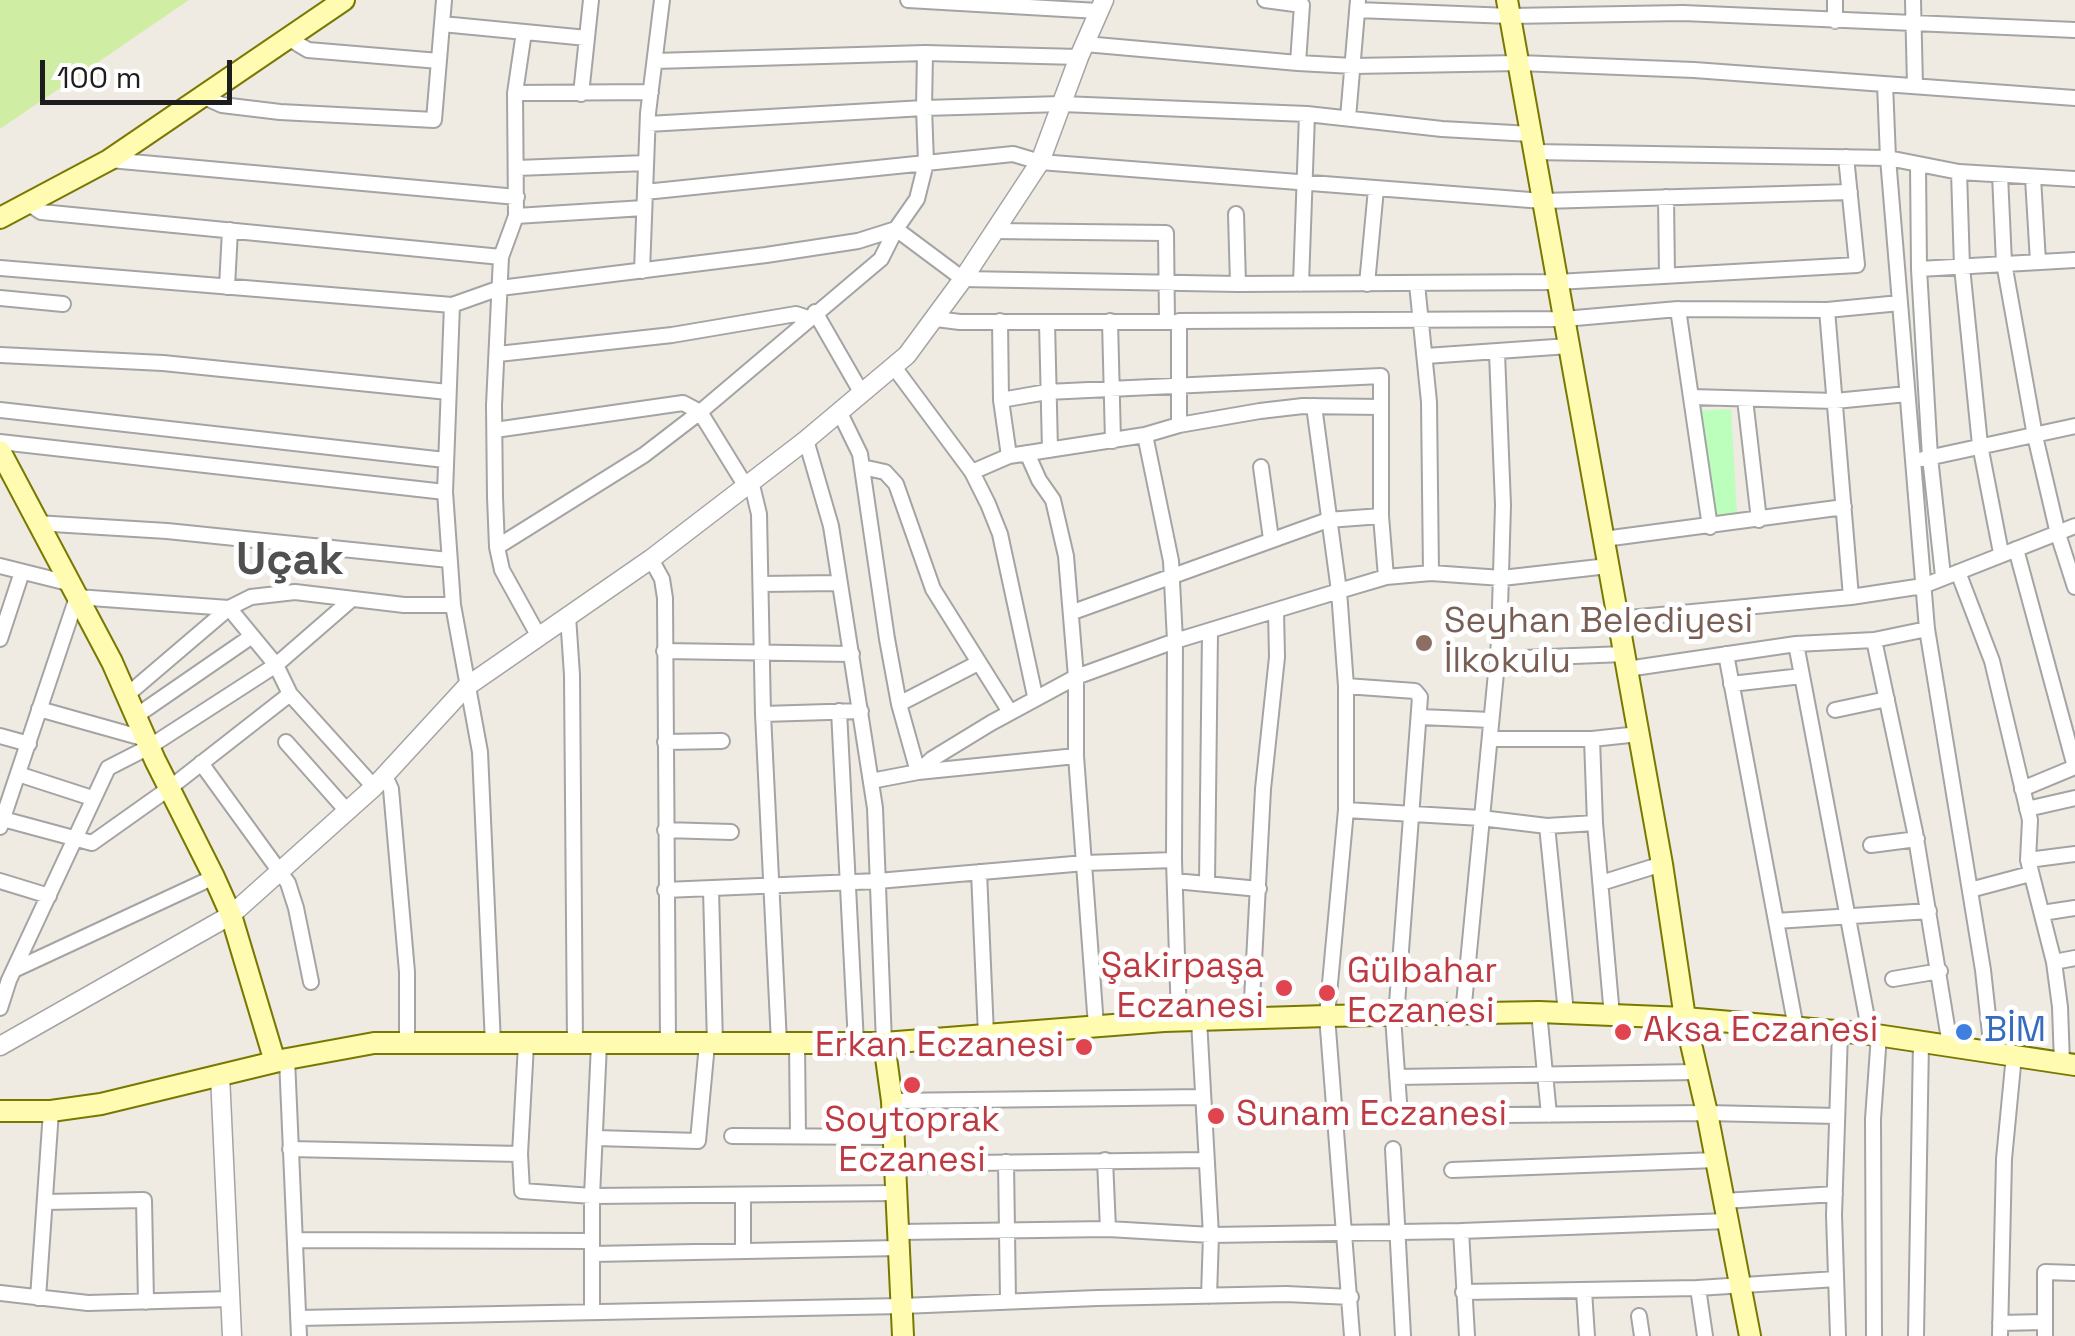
<!DOCTYPE html>
<meta charset="utf-8">
<style>
body{margin:0}
#map{position:relative;width:2075px;height:1336px;overflow:hidden;background:#efeae2;font-family:"Space Grotesk",sans-serif}
canvas{display:block}
.scale{position:absolute;left:40px;top:60px;width:192px;height:45px;box-sizing:border-box;border:5px solid #1d1d1d;border-top:0;padding-left:12px;font-size:30px;line-height:35px;white-space:nowrap;color:#1d1d1d;-webkit-text-stroke:8px #fff;paint-order:stroke}
</style>
<div id="map">
<canvas width="2075" height="1336"></canvas>
<div class="scale">100 m</div>
</div>
<script>
const ctx = document.querySelector('canvas').getContext('2d');
ctx.lineJoin = 'round';
function fill(path, color) { ctx.fillStyle = color; ctx.fill(path, 'evenodd'); }
const shape = rows => new Path2D(rows.map(r => 'M' + r).join(''));
function stroke(path, color, width, dash) { ctx.strokeStyle = color; ctx.lineWidth = width; ctx.lineCap = dash ? 'butt' : 'round'; ctx.setLineDash(dash || []); ctx.stroke(path); }
function label(font, color, halo, rows, align = 'center') {
  ctx.font = font + ' "Space Grotesk",sans-serif'; ctx.lineWidth = 10; ctx.setLineDash([]); ctx.textBaseline = 'middle'; ctx.strokeStyle = halo; ctx.fillStyle = color; for (const [text, x, y, turn = 0] of rows) {
    ctx.save(); ctx.translate(x, y); ctx.rotate((+turn || 0) * Math.PI / 180); ctx.textAlign = isNaN(turn) ? turn : align; if (halo) ctx.strokeText(text, 0, 0); ctx.fillText(text, 0, 0); ctx.restore();
  }
}
const grass = shape([
 [0,0,189,0,0,129]
]);
const park = shape([
 [1731,409,1737,515,1716,516,1694,411]
]);
const minor = shape([
 [908,0,1098,11],
 [1265,0,1302,5,1298,63],
 [1913,0,1915,86],
 [1357,10,1510,16,1683,13,2075,30],
 [1835,21,1835,0],
 [442,24,587,38],
 [524,32,515,93,516,216,501,257,494,405,495,497,497,547,502,570,538,635],
 [288,38,308,50,439,61],
 [1085,44,1298,63,1353,66,1519,63,1694,70,2075,98],
 [925,53,1079,57],
 [655,61,925,53,924,108,1062,104,1307,114,1442,129,1531,134],
 [1885,84,1888,158,1927,629,1983,970,1992,1052],
 [515,93,651,92],
 [581,94,591,0],
 [202,96,222,105,280,112,434,120,444,0],
 [1348,118,1358,0],
 [648,124,924,108,926,163,917,199,896,229,963,279,1238,284,1557,282,1857,265,1846,157],
 [1534,152,1888,158,1959,172,2075,179],
 [110,160,517,197],
 [1918,165,1919,269,1930,457,1943,576],
 [517,168,646,163],
 [1959,172,1962,267,1980,445,2001,553],
 [2000,175,2004,263,2035,436,2058,534,2075,587],
 [2033,178,2038,262],
 [645,192,1013,154,1040,162,1543,201,1850,192],
 [1666,197,1667,276],
 [26,202,41,212,501,257],
 [1236,214,1238,284],
 [516,216,644,208],
 [993,231,1166,233,1167,322],
 [0,268,452,305],
 [1919,269,2075,260],
 [642,271,648,113,662,0],
 [1301,284,1307,114],
 [1367,284,1376,189],
 [1417,284,1429,402,1431,573],
 [227,287,230,230],
 [0,298,63,304],
 [1678,309,1710,527],
 [1827,310,1851,597],
 [815,312,861,392],
 [936,319,960,322,1173,322],
 [1000,321,1001,400,1009,456],
 [1110,321,1113,441],
 [1047,322,1050,450],
 [498,354,672,335,796,314,808,318],
 [0,355,163,363,448,392],
 [1426,356,1569,346],
 [894,367,972,472,988,504,1000,534,1035,696],
 [1691,397,1835,401,1907,394],
 [1745,399,1759,520],
 [1001,400,1047,392,1381,376,1381,516,1386,577],
 [1314,406,1339,591,1346,686,1346,810,1327,1016,1352,1336],
 [0,410,445,460],
 [839,411,860,454,887,639,899,704,918,772,932,759,991,723,1076,677,1175,641,1339,591,1386,577,1431,573,1502,578,1608,566],
 [1179,425,1179,321,1564,319,1678,309,1827,310,1900,303],
 [495,430,683,403,700,412,745,485],
 [1145,435,1171,561,1175,641,1174,860,1179,1020],
 [806,440,831,526,875,808,884,1043],
 [0,442,445,492],
 [1027,453,1039,480,1053,500,1066,556,1076,677,1076,756],
 [1923,459,2075,426],
 [862,467,885,472,896,484,933,589,1010,712],
 [1261,467,1271,539],
 [972,472,1009,456,1145,435,1179,425,1260,411,1303,406,1381,407],
 [751,481,759,514,763,714,779,1043],
 [36,523,167,531,449,560],
 [1604,539,1844,507],
 [2016,549,2075,767],
 [651,559,662,579,665,598,668,1044],
 [0,566,68,583],
 [1958,572,1992,661,2030,820,2028,860,2054,962,2060,1007,2062,1063],
 [761,584,839,583],
 [1073,612,1328,520,1381,516],
 [568,616,572,675,575,1044],
 [1618,619,1851,597,1923,586,2075,526],
 [0,639,22,572],
 [1874,640,1915,832,1950,1045],
 [1796,644,1870,1034],
 [664,651,852,654],
 [1726,654,1796,1028],
 [1498,659,1624,654],
 [1627,669,1796,644,1874,640,1927,629],
 [1731,684,1802,676],
 [1346,686,1415,691,1420,697,1396,1017],
 [127,695,229,608,251,597,295,592,404,605,453,605],
 [899,704,978,663],
 [39,709,146,739],
 [1835,710,1887,699],
 [839,711,856,1043],
 [763,714,861,711],
 [136,716,252,636],
 [1420,717,1491,720],
 [0,736,29,744],
 [1491,739,1592,739,1639,734],
 [1592,739,1595,823,1612,1016],
 [286,742,347,811],
 [665,742,722,741],
 [201,763,288,883,296,908,311,982],
 [18,774,92,798],
 [385,776,391,789,407,972,407,1042],
 [871,781,918,772,1076,756,1096,1026],
 [2022,789,2075,767],
 [2027,809,2075,798],
 [1346,810,1481,818,1547,826,1595,823],
 [3,819,92,843,171,787,290,694],
 [1547,826,1566,1013],
 [0,827,77,597,229,608,276,665,290,694,374,787],
 [665,830,731,832],
 [1871,845,1917,839],
 [2028,860,2075,854],
 [979,872,986,1035],
 [0,881,49,896],
 [1175,881,1259,889],
 [1207,883,1210,632],
 [1601,883,1662,864],
 [711,889,715,1044],
 [665,890,878,881,1085,863,1174,860],
 [1970,890,2030,874],
 [2042,913,2075,908],
 [1776,921,1929,911],
 [2054,962,2075,958],
 [16,969,214,877],
 [1893,979,1940,971],
 [0,1008,9,980,108,768,149,747,276,665,352,599],
 [1539,1012,1549,1115],
 [1463,1014,1499,642,1503,505,1497,353],
 [1393,1017,1400,1116,1707,1113,1837,1116],
 [1251,1019,1263,789,1277,657,1276,611],
 [1199,1020,1211,1235,1209,1296],
 [797,1043,798,1136],
 [493,1044,480,752,453,605,445,492,452,305,500,288,766,255,858,241,896,229,881,259,700,412,644,455,497,547],
 [526,1044,520,1154,522,1191,592,1196,897,1193],
 [287,1059,299,1336],
 [1397,1077,1696,1072],
 [892,1101,1203,1097],
 [732,1136,894,1137],
 [596,1138,698,1141,707,1044],
 [290,1149,520,1154],
 [1393,1149,1403,1336],
 [1105,1160,1108,1229],
 [1006,1162,1008,1301],
 [895,1164,1206,1160],
 [1452,1170,1716,1160],
 [1724,1201,1835,1194],
 [45,1202,144,1200,146,1302],
 [1461,1231,1467,1336],
 [899,1232,1108,1229,1211,1235,1461,1231,1728,1221],
 [295,1240,592,1241],
 [743,1251,743,1195],
 [592,1254,899,1248],
 [1698,1288,1705,1336],
 [1584,1291,1587,1336],
 [1463,1292,1698,1288,1836,1279],
 [0,1293,88,1303,230,1299],
 [38,1298,51,1111],
 [592,1312,592,1196,599,1044],
 [1639,1316,1642,1336],
 [298,1318,902,1306,1097,1298,1286,1294,1351,1297],
 [2000,1323,2044,1322],
 [1838,1336,1834,1215,1840,1032],
 [1874,1336,1873,1119,1879,1035],
 [1916,1336,1921,1041],
 [2000,1336,2004,1159,2014,1055],
 [2045,1336,2045,1272,2075,1273]
]);
const tertiary = shape([
 [0,1046,231,915,374,787,466,687,651,559,806,440,907,355,963,279,1040,162,1079,57,1104,0],
 [220,1075,232,1336]
]);
const secondary = shape([
 [1507,0,1662,864,1685,1018,1707,1113,1750,1336],
 [0,218,109,160,344,0],
 [0,451,112,662,155,760,214,877,231,915,275,1062],
 [884,1043,892,1101,903,1336],
 [0,1111,51,1111,101,1104,287,1059,374,1043,884,1043,1164,1021,1327,1016,1539,1012,1685,1018,1870,1034,2075,1065]
]);
const markers = [
 [1424,643,10,"#8d6e63"],
 [1284,988,10,"#e0444e"],
 [1327,993,10,"#e0444e"],
 [1623,1032,10,"#e0444e"],
 [1964,1032,10,"#3f7fe0"],
 [1084,1047,10,"#e0444e"],
 [912,1085,10,"#e0444e"],
 [1216,1116,10,"#e0444e"]
];
const educationNames = [
 ["Seyhan Belediyesi",1444,623],
 ["İlkokulu",1444,663]
];
const healthNames = [
 ["Şakirpaşa",1264,968,"right"],
 ["Eczanesi",1264,1008,"right"],
 ["Gülbahar",1347,973],
 ["Eczanesi",1347,1013],
 ["Aksa Eczanesi",1643,1032],
 ["Erkan Eczanesi",1064,1047,"right"],
 ["Sunam Eczanesi",1236,1116],
 ["Soytoprak",912,1122,"center"],
 ["Eczanesi",912,1162,"center"]
];
const shopNames = [
 ["BİM",1984,1032]
];
const districtNames = [
 ["Uçak",290,562]
];
fill(grass, '#d0eea3');
fill(park, '#bcfebb');
stroke(minor, '#a4a4a4', 18);
stroke(tertiary, '#a4a4a4', 21);
stroke(secondary, '#787900', 24);
stroke(minor, '#fff', 14);
stroke(tertiary, '#fff', 18);
stroke(secondary, '#fffbb1', 20);
for (const [x, y, r, color] of markers) { const dot = new Path2D(); dot.arc(x, y, r, 0, 2 * Math.PI); ctx.fillStyle = color; ctx.fill(dot); stroke(dot, '#fff', 4); }
label('35px', '#785e54', '#fff', educationNames, 'left');
label('35px', '#be3a42', '#fff', healthNames, 'left');
label('35px', '#366cbe', '#fff', shopNames, 'left');
label('bold 45px', '#505050', '#fff', districtNames);
</script>
